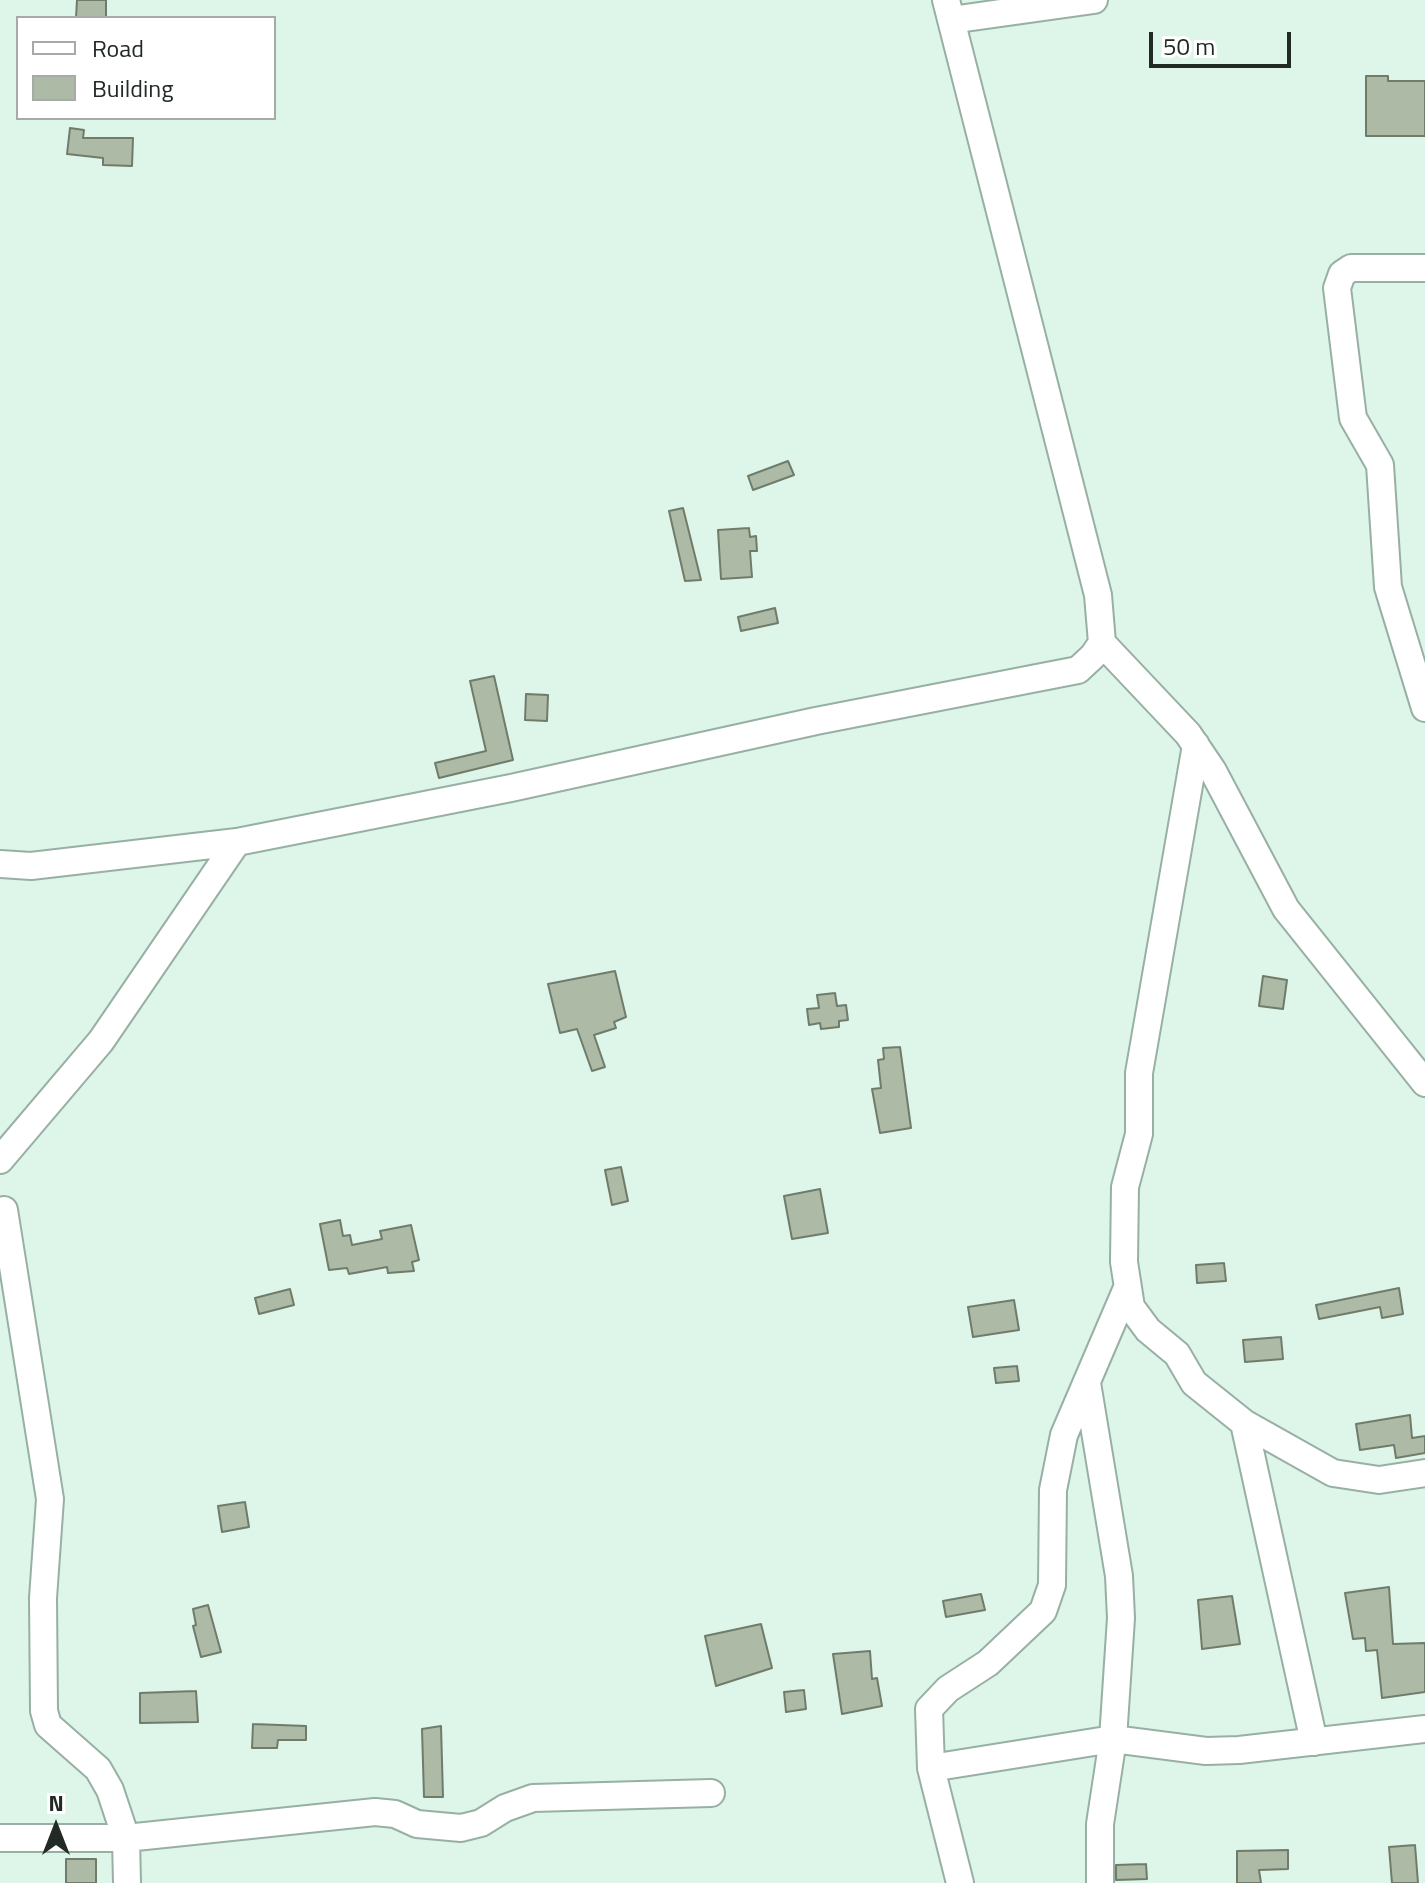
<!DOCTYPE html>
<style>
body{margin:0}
#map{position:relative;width:1425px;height:1883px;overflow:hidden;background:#ddf6e9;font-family:"Titillium Web",sans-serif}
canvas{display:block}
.legend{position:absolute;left:16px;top:16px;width:260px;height:104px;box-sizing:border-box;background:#fff;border:2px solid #a6aaa8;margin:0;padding:10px 14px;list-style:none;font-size:24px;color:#212a25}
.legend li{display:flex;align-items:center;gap:16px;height:40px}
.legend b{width:40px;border:2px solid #a6aaa8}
.north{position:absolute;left:16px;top:1787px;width:80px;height:80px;-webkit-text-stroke:6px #fff;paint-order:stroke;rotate:0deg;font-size:22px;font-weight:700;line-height:32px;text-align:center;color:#212a25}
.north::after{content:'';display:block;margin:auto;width:28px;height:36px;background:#212a25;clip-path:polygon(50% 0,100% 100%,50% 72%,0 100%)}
.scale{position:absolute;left:1149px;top:32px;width:142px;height:36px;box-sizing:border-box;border:4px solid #212a25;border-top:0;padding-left:10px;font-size:24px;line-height:28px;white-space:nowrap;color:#212a25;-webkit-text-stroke:6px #fff;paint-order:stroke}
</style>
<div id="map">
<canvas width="1425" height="1883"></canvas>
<ul class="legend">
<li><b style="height:10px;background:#fff"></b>Road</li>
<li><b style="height:22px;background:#adbaa6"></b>Building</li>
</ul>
<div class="north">N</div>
<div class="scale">50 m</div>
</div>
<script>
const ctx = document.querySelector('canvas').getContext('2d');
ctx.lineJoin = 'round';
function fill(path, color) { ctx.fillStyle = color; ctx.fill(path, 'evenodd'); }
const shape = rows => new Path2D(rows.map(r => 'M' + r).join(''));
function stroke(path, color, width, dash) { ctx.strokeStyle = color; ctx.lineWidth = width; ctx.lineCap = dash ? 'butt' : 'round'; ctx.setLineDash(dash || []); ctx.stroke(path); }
const building = shape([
 [77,0,106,0,106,18,76,18,77,0],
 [1366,76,1388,76,1388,81,1425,81,1425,136,1366,136,1366,76],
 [70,128,84,130,83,138,133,138,132,166,103,165,103,158,67,154,70,128],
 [788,461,794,475,753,490,748,476,788,461],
 [683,508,701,580,685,581,669,511,683,508],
 [749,528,750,537,756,536,757,551,750,551,752,577,721,579,718,530,749,528],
 [775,608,778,623,741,631,738,617,775,608],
 [494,676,513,760,439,778,435,763,486,751,470,681,494,676],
 [526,694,548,695,547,721,525,720,526,694],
 [615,971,626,1017,614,1022,616,1028,594,1035,605,1067,592,1071,577,1029,560,1033,548,984,615,971],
 [1263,976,1287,980,1283,1009,1259,1006,1263,976],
 [835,993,837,1006,846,1005,848,1020,839,1021,839,1027,821,1029,820,1023,809,1025,807,1009,819,1008,817,995,835,993],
 [900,1047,911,1128,880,1133,872,1089,881,1088,878,1060,884,1059,883,1048,900,1047],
 [621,1167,628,1201,612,1205,605,1170,621,1167],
 [820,1189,828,1233,792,1239,784,1196,820,1189],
 [340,1220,343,1236,350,1235,352,1245,382,1239,380,1231,411,1225,419,1260,412,1262,414,1271,388,1273,387,1267,349,1274,347,1268,329,1270,320,1224,340,1220],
 [1224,1263,1226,1281,1197,1283,1196,1265,1224,1263],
 [1399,1288,1403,1314,1382,1318,1380,1307,1319,1319,1316,1305,1399,1288],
 [290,1289,294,1305,259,1314,255,1298,290,1289],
 [1014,1300,1019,1330,973,1337,968,1307,1014,1300],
 [1281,1337,1283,1359,1245,1362,1243,1340,1281,1337],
 [1017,1366,1019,1381,996,1383,994,1368,1017,1366],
 [1410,1415,1412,1438,1425,1436,1425,1453,1396,1458,1394,1445,1360,1450,1356,1424,1410,1415],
 [245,1502,249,1527,222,1532,218,1506,245,1502],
 [1389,1587,1393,1644,1425,1643,1425,1692,1382,1698,1377,1650,1366,1651,1365,1638,1353,1639,1345,1593,1389,1587],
 [981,1594,985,1610,946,1617,943,1601,981,1594],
 [1232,1596,1240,1644,1202,1649,1198,1600,1232,1596],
 [208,1605,221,1652,201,1657,193,1626,196,1625,193,1609,208,1605],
 [761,1624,772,1668,716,1686,705,1636,761,1624],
 [870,1651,872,1679,877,1678,882,1706,842,1714,833,1654,870,1651],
 [804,1690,806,1709,786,1712,784,1692,804,1690],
 [196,1691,198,1722,140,1723,140,1693,196,1691],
 [253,1724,306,1726,306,1740,278,1740,277,1748,252,1748,253,1724],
 [441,1726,443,1797,424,1797,422,1729,441,1726],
 [1415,1845,1418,1883,1392,1883,1389,1847,1415,1845],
 [1288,1850,1288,1869,1259,1870,1261,1883,1237,1883,1237,1851,1288,1850],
 [66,1859,96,1859,96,1883,66,1883,66,1859],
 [1146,1864,1147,1879,1116,1880,1116,1865,1146,1864]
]);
const minor = shape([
 [951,20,1094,0],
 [1425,268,1351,268,1342,274,1337,288,1353,418,1380,465,1388,587,1425,708],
 [1102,643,1188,734,1213,771,1286,909,1425,1083],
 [1196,745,1139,1073,1139,1134,1125,1187,1124,1262,1131,1307,1148,1330,1177,1354,1194,1383,1244,1423,1333,1473,1379,1480,1425,1473],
 [0,864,31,866,237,842,511,788,816,721,1078,670,1093,656,1102,643,1098,595,946,0],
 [0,1160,101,1041,237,842],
 [4,1210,50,1499,43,1598,44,1711,48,1725,98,1769,110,1790,126,1838,127,1883],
 [1087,1383,1119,1576,1121,1618,1113,1739,1100,1824,1100,1883],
 [1244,1423,1314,1742],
 [931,1768,1113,1739,1206,1751,1239,1750,1425,1729],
 [0,1838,126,1838,375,1812,395,1814,417,1824,461,1828,481,1823,505,1808,533,1798,711,1793],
 [960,1883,931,1768,929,1709,948,1689,988,1663,1043,1611,1052,1585,1053,1490,1064,1435,1127,1288]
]);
fill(building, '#adbaa6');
stroke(building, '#707c6a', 2);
stroke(minor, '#98b0a3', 30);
stroke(minor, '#fff', 26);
</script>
